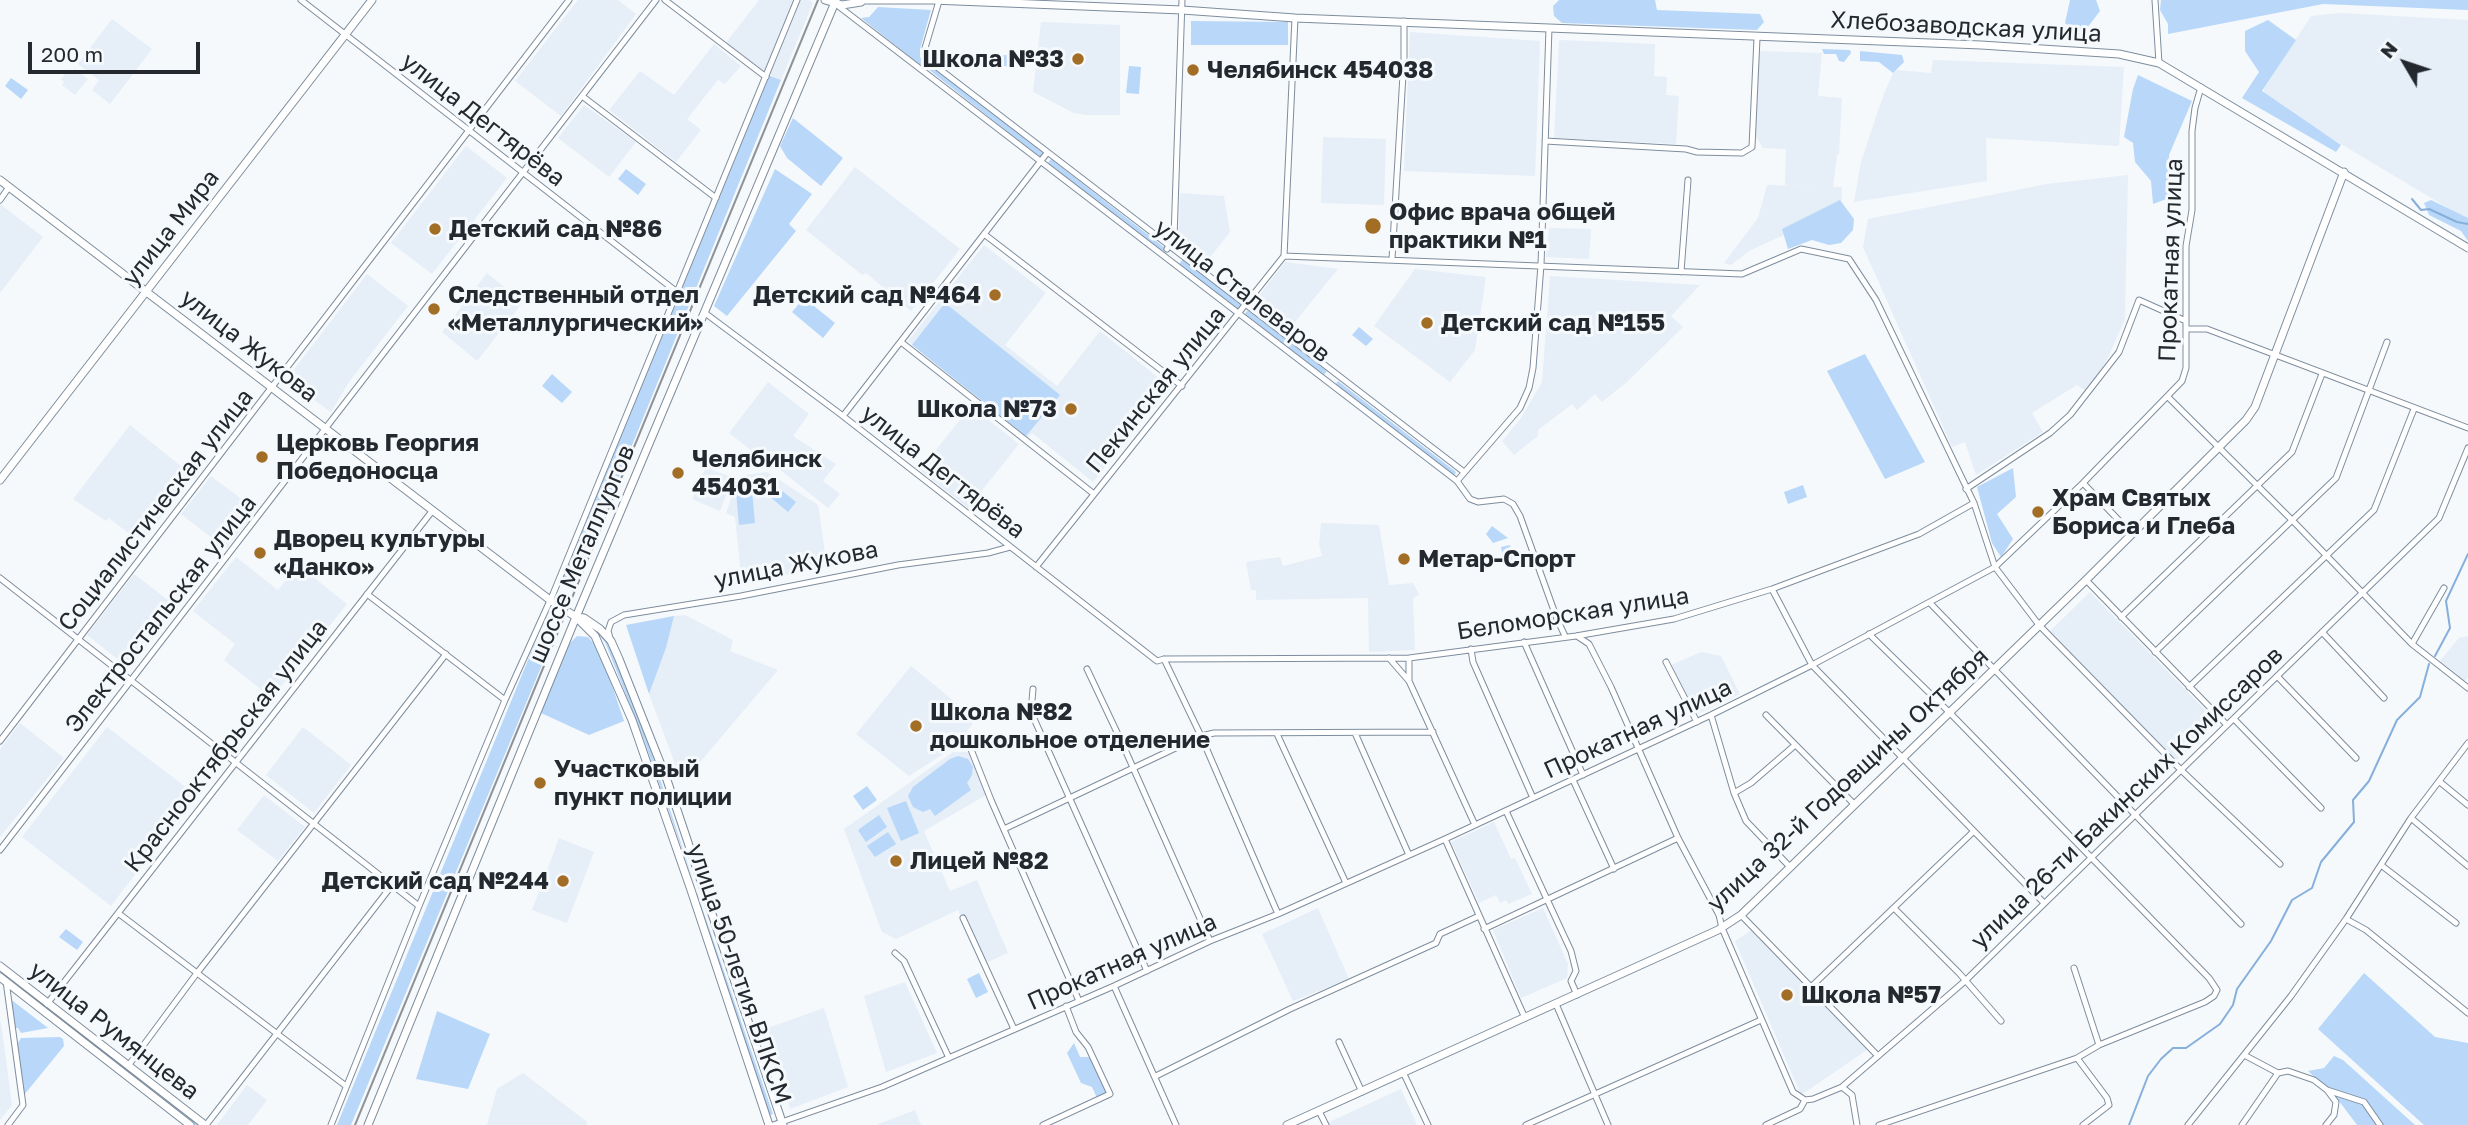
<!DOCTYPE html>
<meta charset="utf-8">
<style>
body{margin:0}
#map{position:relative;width:2468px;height:1125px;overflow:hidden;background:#f5f9fc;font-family:"Golos Text",sans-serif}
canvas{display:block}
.north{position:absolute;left:2370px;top:28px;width:70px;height:70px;-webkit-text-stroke:5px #f5f9fc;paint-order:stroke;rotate:309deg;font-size:19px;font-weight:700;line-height:28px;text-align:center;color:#23292f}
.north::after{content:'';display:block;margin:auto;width:24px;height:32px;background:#23292f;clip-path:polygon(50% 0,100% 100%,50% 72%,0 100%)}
.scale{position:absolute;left:28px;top:42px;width:172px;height:32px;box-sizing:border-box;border:4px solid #23292f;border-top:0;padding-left:9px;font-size:21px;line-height:24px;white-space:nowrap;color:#23292f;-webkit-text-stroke:5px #f5f9fc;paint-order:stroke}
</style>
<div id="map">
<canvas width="2468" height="1125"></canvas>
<div class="north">N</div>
<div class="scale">200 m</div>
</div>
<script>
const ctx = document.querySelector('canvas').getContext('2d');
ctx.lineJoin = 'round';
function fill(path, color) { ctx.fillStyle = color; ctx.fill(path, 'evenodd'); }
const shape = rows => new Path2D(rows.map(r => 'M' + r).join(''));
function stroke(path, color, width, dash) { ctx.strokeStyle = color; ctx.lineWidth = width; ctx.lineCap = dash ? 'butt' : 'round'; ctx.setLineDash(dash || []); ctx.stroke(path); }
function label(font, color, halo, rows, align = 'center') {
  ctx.font = font + ' "Golos Text",sans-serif'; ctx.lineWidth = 6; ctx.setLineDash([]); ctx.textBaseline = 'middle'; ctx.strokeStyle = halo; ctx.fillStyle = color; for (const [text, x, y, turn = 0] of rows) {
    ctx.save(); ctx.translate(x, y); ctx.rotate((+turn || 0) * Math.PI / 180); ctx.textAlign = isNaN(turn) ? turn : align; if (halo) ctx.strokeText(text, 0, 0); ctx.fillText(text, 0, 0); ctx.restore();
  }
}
const built = shape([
 [578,0,618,0,636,14,561,116,515,81],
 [759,0,809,0,813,3,781,80,755,67,725,44],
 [2340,13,2468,20,2468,220,2264,98,2264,89,2311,16],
 [112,19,152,49,110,104,92,90,99,80,78,64],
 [1041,22,1120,25,1120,115,1086,115,1074,113,1033,92],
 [1410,32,1540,41,1535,176,1404,171],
 [1559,40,1655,44,1654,76,1667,77,1666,95,1679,96,1676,144,1554,138],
 [714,44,741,66,725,84,718,80,687,119,701,130,676,162,609,110,640,71,674,95],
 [1759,51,1822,53,1818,96,1842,98,1839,154,1837,155,1833,187,1842,187,1841,209,1749,251,1731,265,1724,263,1758,218,1767,185,1818,186,1785,185,1786,149,1763,148,1755,135],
 [1933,60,2124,67,2119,146,1986,138,1987,181,1854,202,1861,162,1882,99,1893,73,1898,70,1931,73],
 [69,69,72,72,75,69,88,79,75,95,62,85,64,82,61,79],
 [584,105,636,142,609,177,558,138],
 [1323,137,1386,139,1384,205,1321,203],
 [466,146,507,178,432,274,391,243],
 [855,167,960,249,911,311,866,273,862,275,806,230],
 [2128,175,2125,319,2107,360,2087,392,2077,385,2032,413,2043,432,1976,475,1965,442,1952,447,1863,247,1868,219,2047,184],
 [1180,193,1224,196,1230,232,1204,265,1178,244],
 [0,204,43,237,0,293],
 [1549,228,1591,229,1589,259,1546,257],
 [984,245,1046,293,1005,345,1057,386,1100,331,1169,386,1093,482,1032,433,1028,438,908,341],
 [1285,262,1338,269,1290,328,1255,301],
 [1415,269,1486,277,1475,350,1450,382,1374,326],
 [487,273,523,302,477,361,442,332],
 [367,274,408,306,349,382,331,412,286,380],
 [1550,276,1700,285,1671,316,1683,327,1628,381,1602,402,1595,394,1577,410,1572,404,1538,430,1538,436,1514,455,1502,441,1521,418,1542,382],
 [768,382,809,414,793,436,836,464,823,481,840,494,828,508,774,465,770,465,729,433],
 [971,406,1019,444,968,508,920,470],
 [130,425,193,476,141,543,109,518,106,521,73,499],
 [706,467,733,478,720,511,692,499],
 [767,472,818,505,827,566,742,584,735,517,726,513,739,476],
 [211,476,256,510,226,549,181,514],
 [1321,523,1379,525,1389,585,1413,583,1419,594,1413,599,1415,650,1369,652,1368,598,1256,600,1256,590,1251,590,1246,562,1280,557,1283,566,1322,556,1319,544],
 [236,557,278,590,298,565,347,604,272,698,224,660,235,644,193,611],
 [134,574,177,607,129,668,87,635],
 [2090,592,2217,722,2176,761,2049,632],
 [685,615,733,640,730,651,778,670,701,761,677,769,649,694,666,648,674,616],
 [2468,636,2468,678,2464,681,2440,661,2459,638],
 [1701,652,1721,656,1740,694,1695,715,1671,665],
 [911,666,976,719,956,746,909,776,856,734],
 [20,723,64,758,0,837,0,749],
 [107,727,196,795,111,906,22,837],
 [303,727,351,765,314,813,266,775],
 [953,752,968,752,986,795,924,831,950,891,977,880,1008,953,981,965,958,910,896,939,882,932,844,829],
 [264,795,305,827,278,861,237,830],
 [1494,822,1511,859,1515,858,1532,894,1508,904,1506,900,1500,903,1496,895,1479,903,1451,842],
 [559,838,594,852,567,923,532,910],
 [1318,908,1349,979,1293,1001,1262,934],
 [1543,908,1568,964,1567,978,1521,998,1493,930],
 [1753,929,1867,1050,1801,1095,1735,941],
 [905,982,937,1053,886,1072,864,996],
 [824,1008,848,1087,790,1109,768,1028],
 [1,1022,12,1105,0,1120,0,1023],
 [523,1073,586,1121,587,1125,487,1125,497,1089],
 [247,1085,267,1100,248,1125,217,1125],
 [1401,1089,1417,1125,1328,1125,1327,1123],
 [915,1110,921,1125,876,1125]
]);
const green = shape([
 [1559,0,1655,0,1657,10,1760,14,1764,22,1757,30,1562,23,1554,16,1553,6],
 [2070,0,2096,0,2100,11,2081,36,2065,23],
 [2161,0,2468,0,2468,10,2323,4,2168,34,2168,24,2160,10],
 [878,7,931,10,920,49,920,57,925,60,920,65,861,18,869,17],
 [2268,20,2296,40,2262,91,2341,145,2336,152,2242,98,2259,72,2245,51,2245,31],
 [1191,21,1288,22,1288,45,1191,45],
 [1822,49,1850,50,1851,53,1844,62,1839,61,1836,54,1824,54],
 [1860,51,1902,55,1904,62,1893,73,1879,62,1860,61],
 [1002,55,1025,56,1024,67,1001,66],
 [931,66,1043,152,1041,158,928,69],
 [1129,66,1141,67,1139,94,1126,93],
 [768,75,781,80,586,558,581,559,571,584,561,580],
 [2138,75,2192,101,2169,155,2169,198,2153,204,2151,181,2135,162,2133,143,2124,137,2133,89],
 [11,78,28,90,21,99,5,86],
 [793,118,843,158,821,186,787,158,780,146],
 [1051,159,1165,248,1162,253,1048,163],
 [626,169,646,184,638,195,618,179],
 [775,169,812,194,789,224,796,231,727,316,714,306],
 [1840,200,1854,219,1853,230,1841,243,1829,245,1812,240,1788,249,1782,229],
 [2431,200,2468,218,2468,241,2461,231,2429,215,2424,203],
 [1183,259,1239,303,1241,305,1238,309,1235,309,1179,264],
 [804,298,835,323,823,338,792,312],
 [945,303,1060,395,1026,436,912,345],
 [1248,310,1327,371,1323,376,1244,315],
 [1359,327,1373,339,1366,346,1352,335],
 [1865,354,1925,462,1885,479,1827,371],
 [552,374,572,392,562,403,542,386],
 [1338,381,1455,471,1456,473,1454,475,1335,385],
 [2013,468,2016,497,1997,514,2013,539,2001,557,1992,543,1977,487],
 [1803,485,1807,497,1788,504,1784,492],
 [777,487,796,502,788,512,769,496],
 [752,491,755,523,739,525,736,492],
 [1492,526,1508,538,1493,543,1486,534],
 [1510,545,1514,568,1506,569,1501,547],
 [674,616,666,648,649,694,626,625],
 [594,629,608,641,647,739,694,883,644,740,605,642],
 [577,636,588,637,600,650,624,721,589,735,541,713,568,645],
 [535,643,549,648,351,1125,337,1125],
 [958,756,968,759,973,767,972,775,967,783,971,790,935,816,930,809,923,812,913,807,908,796,913,787,950,759],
 [867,786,877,800,863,810,853,796],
 [906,801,919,833,901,841,887,808],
 [879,815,887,827,866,842,858,830],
 [888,832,896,844,875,857,867,846],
 [697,893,773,1114,770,1115,696,895],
 [66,929,83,942,77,950,59,937],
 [979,973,988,992,976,998,967,979],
 [2364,973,2435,1037,2468,1043,2468,1125,2424,1125,2318,1029],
 [9,998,48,1028,21,1033,18,1028,13,1028],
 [437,1011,490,1034,468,1089,416,1079],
 [78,1030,198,1124,199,1125,193,1125,75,1032],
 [60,1037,63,1039,64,1046,24,1095,16,1046,21,1038],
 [1074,1043,1080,1057,1090,1057,1106,1093,1097,1098,1092,1087,1081,1083,1067,1053],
 [2334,1056,2343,1060,2415,1125,2357,1125,2339,1101,2308,1071,2324,1068]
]);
const stream = shape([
 [2412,199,2421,210,2429,209,2457,222,2468,224],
 [2435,656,2450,628,2446,601,2468,554],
 [2129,1125,2148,1076,2161,1059,2173,1048,2186,1048,2220,1024,2233,1005,2237,989,2271,941,2292,900,2312,888,2321,862,2354,822,2353,800,2369,781,2397,720,2420,697,2429,664]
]);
const minor = shape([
 [301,0,677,292],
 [665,0,766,77],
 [2155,0,2159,63],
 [939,1,925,48,925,56,929,61,1464,472],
 [837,5,1457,481,1470,499,1478,502,1504,499,1513,504,1520,516,1557,619,1565,636],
 [582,96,716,198],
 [1545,141,1686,149,1697,152,1742,153,1752,147,1757,38],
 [0,200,9,187],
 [984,234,1182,386],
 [1167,249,1174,238,1182,0],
 [1284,256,1742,274,1801,249,1849,259,1876,300,1974,503,1995,567,2039,625,2181,770,2280,864],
 [1392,259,1404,58,1404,21],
 [1681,272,1688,180],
 [705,313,839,413,1157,661,1164,659,1409,658,1576,636,1674,619,1772,589,1919,534,1974,503],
 [2186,329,2207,329,2468,428],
 [901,342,1094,494],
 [2168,397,2293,521,2412,644,2444,588],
 [843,416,1047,153],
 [1457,481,1520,408,1529,388,1533,368,1541,265,1549,28],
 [2083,483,2132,534],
 [1966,489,2050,433,2070,415,2119,352,2139,300,2186,321],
 [1036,567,1284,256,1295,18],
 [0,578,419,906],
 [2086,580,2227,725],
 [1772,589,1812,665,2044,903],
 [367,594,505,700],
 [1930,603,2241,924],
 [2121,617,2292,452,2322,374],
 [2322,632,2384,698],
 [1869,634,1949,712,2209,978,2217,990,2214,996,2205,1002,2099,1045,2077,1058,1879,1125],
 [1577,636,1589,644,1611,687,1678,838,1719,915,1722,928,1793,1092,1805,1100],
 [610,638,608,631,611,622,624,615,741,596,898,565,988,553,1010,547],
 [1524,642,1583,775],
 [2412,644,2468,688],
 [1471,649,1473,662,1533,798],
 [2155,652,2336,478,2387,342],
 [1389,658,1409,681,1409,658],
 [1164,659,1201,736,1278,914],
 [1666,662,1697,722],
 [1087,669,1123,745,1210,941],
 [2277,676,2356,758],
 [1409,681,1475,825],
 [2189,687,2374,510,2414,409],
 [1033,689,1031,712,1147,971],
 [1711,715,1734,793,1746,821,1790,867],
 [1766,715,1854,804],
 [2234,719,2321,808],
 [1355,733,1409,855],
 [1277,734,1346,883],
 [0,741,569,0],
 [970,747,991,800,1079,1001],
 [1573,780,1614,869],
 [2440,782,2468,805],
 [1734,793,1751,783,1794,746],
 [1506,811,1571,951,1576,971,1571,981,1577,995],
 [2411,818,2468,866],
 [1004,829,1201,736,1214,733,1433,732],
 [1445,839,1525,1018],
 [0,850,656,0],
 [2381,865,2456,923],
 [1894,908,1959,973,2001,1021],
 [118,913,346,1086],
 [1741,915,1878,1056],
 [963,918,1014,1029],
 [2346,919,2366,930,2468,1013],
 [1484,929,1678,838],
 [895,953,904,961,949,1058],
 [2074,968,2099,1045],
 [6,981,23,1105,8,1125],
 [1114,986,1176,1125],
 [1812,986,1973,832],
 [47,1004,433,510],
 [1556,1004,1608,1125],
 [1339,1042,1362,1092],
 [2246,1056,2278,1073,2288,1071,2314,1080,2327,1090,2336,1102,2334,1115,2326,1125],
 [2077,1058,2107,1098,2109,1105,2083,1125],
 [128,1066,197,973,446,654],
 [1403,1072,1428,1125],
 [1156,1076,1290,1009,1436,943,1440,934,1479,916],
 [1842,1087,1852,1095,1857,1125],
 [2327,1090,2364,1102,2380,1125],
 [1319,1111,1326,1125],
 [206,1125,393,884],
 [331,1125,419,906,505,700,553,594,797,0],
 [773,1125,882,1087,1114,986,1210,941,1278,914,1445,839,1711,715,1812,665,1995,567,2083,483,2182,381,2186,368,2186,246,2192,210,2192,131,2195,108,2201,87],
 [1043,1125,1110,1094,1088,1047,1076,1032,1066,1006],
 [1526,1125,1761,1020],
 [1766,1125,1800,1109,1805,1100,1813,1099,1842,1087,1965,981,2439,518,2468,448],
 [2188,1125,2291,996,2346,919,2411,818,2468,743],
 [2242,1125,2278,1073]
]);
const major = shape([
 [825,0,842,5,861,2],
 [856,0,932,0,1182,10,1295,18,1981,45,2119,54,2159,63,2468,248],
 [0,180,550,600,576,617,595,636,632,720,691,890,769,1125],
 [0,480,372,0],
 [577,617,584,618,600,629,611,641,619,659,667,780,783,1125],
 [0,966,205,1125],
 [0,977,190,1125],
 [368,1125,576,617,836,0],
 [1287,1125,1718,930,1741,915,2086,580,2246,420,2255,407,2344,172]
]);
const tram = shape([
 [355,1125,818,0]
]);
const markers = [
 [1078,59,7,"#a26e26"],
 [1193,70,7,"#a26e26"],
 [1373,226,9,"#a26e26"],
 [435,229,7,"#a26e26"],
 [995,295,7,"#a26e26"],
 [434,309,7,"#a26e26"],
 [1427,323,7,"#a26e26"],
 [1071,409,7,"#a26e26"],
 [262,457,7,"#a26e26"],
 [678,473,7,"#a26e26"],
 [2038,512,7,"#a26e26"],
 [260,553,7,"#a26e26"],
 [1404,559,7,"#a26e26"],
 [916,726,7,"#a26e26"],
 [540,783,7,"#a26e26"],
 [896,861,7,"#a26e26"],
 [563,881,7,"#a26e26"],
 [1787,995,7,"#a26e26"]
];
const streetNames = [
 ["Хлебозаводская улица",1966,27,3],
 ["улица Дегтярёва",483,120,38],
 ["улица Мира",171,228,-52],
 ["Прокатная улица",2171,260,-88],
 ["улица Сталеваров",1242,291,38],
 ["улица Жукова",249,346,38],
 ["Пекинская улица",1156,390,-51],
 ["улица Дегтярёва",943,472,38],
 ["Социалистическая улица",156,510,-52],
 ["шоссе Металлургов",582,554,-67],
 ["улица Жукова",796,565,-11],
 ["Электростальская улица",161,614,-52],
 ["Беломорская улица",1573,614,-9],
 ["Прокатная улица",1638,729,-25],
 ["Краснооктябрьская улица",226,746,-52],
 ["улица 32-й Годовщины Октября",1848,780,-43],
 ["улица 26-ти Бакинских Комиссаров",2127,798,-44],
 ["Прокатная улица",1122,962,-24],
 ["улица 50-летия ВЛКСМ",739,974,71],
 ["улица Румянцева",114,1031,38]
];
const poiNames = [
 ["Школа №33",1064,59,"right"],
 ["Челябинск 454038",1207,70],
 ["Офис врача общей",1389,212],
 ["практики №1",1389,240],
 ["Детский сад №86",449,229],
 ["Следственный отдел",448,295],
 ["«Металлургический»",448,323],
 ["Детский сад №464",981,295,"right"],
 ["Детский сад №155",1441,323],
 ["Школа №73",1057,409,"right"],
 ["Церковь Георгия",276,443],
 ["Победоносца",276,471],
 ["Челябинск",692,459],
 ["454031",692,487],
 ["Храм Святых",2052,498],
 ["Бориса и Глеба",2052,526],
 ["Дворец культуры",274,539],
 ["«Данко»",274,567],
 ["Метар-Спорт",1418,559],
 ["Школа №82",930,712],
 ["дошкольное отделение",930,740],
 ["Участковый",554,769],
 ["пункт полиции",554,797],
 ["Лицей №82",910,861],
 ["Детский сад №244",549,881,"right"],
 ["Школа №57",1801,995]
];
fill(built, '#e6eef8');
fill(green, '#b8d7f9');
stroke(stream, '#87afdb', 2);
stroke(minor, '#7e8d9d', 7);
stroke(major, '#7e8d9d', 9);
stroke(minor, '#fff', 5);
stroke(major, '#fff', 7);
stroke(tram, '#8e9398', 2);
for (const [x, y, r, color] of markers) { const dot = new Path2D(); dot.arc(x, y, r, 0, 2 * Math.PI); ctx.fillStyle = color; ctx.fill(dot); stroke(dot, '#f5f9fc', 2.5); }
label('24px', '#23292f', '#f5f9fc', streetNames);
label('bold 24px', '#23292f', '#f5f9fc', poiNames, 'left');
</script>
